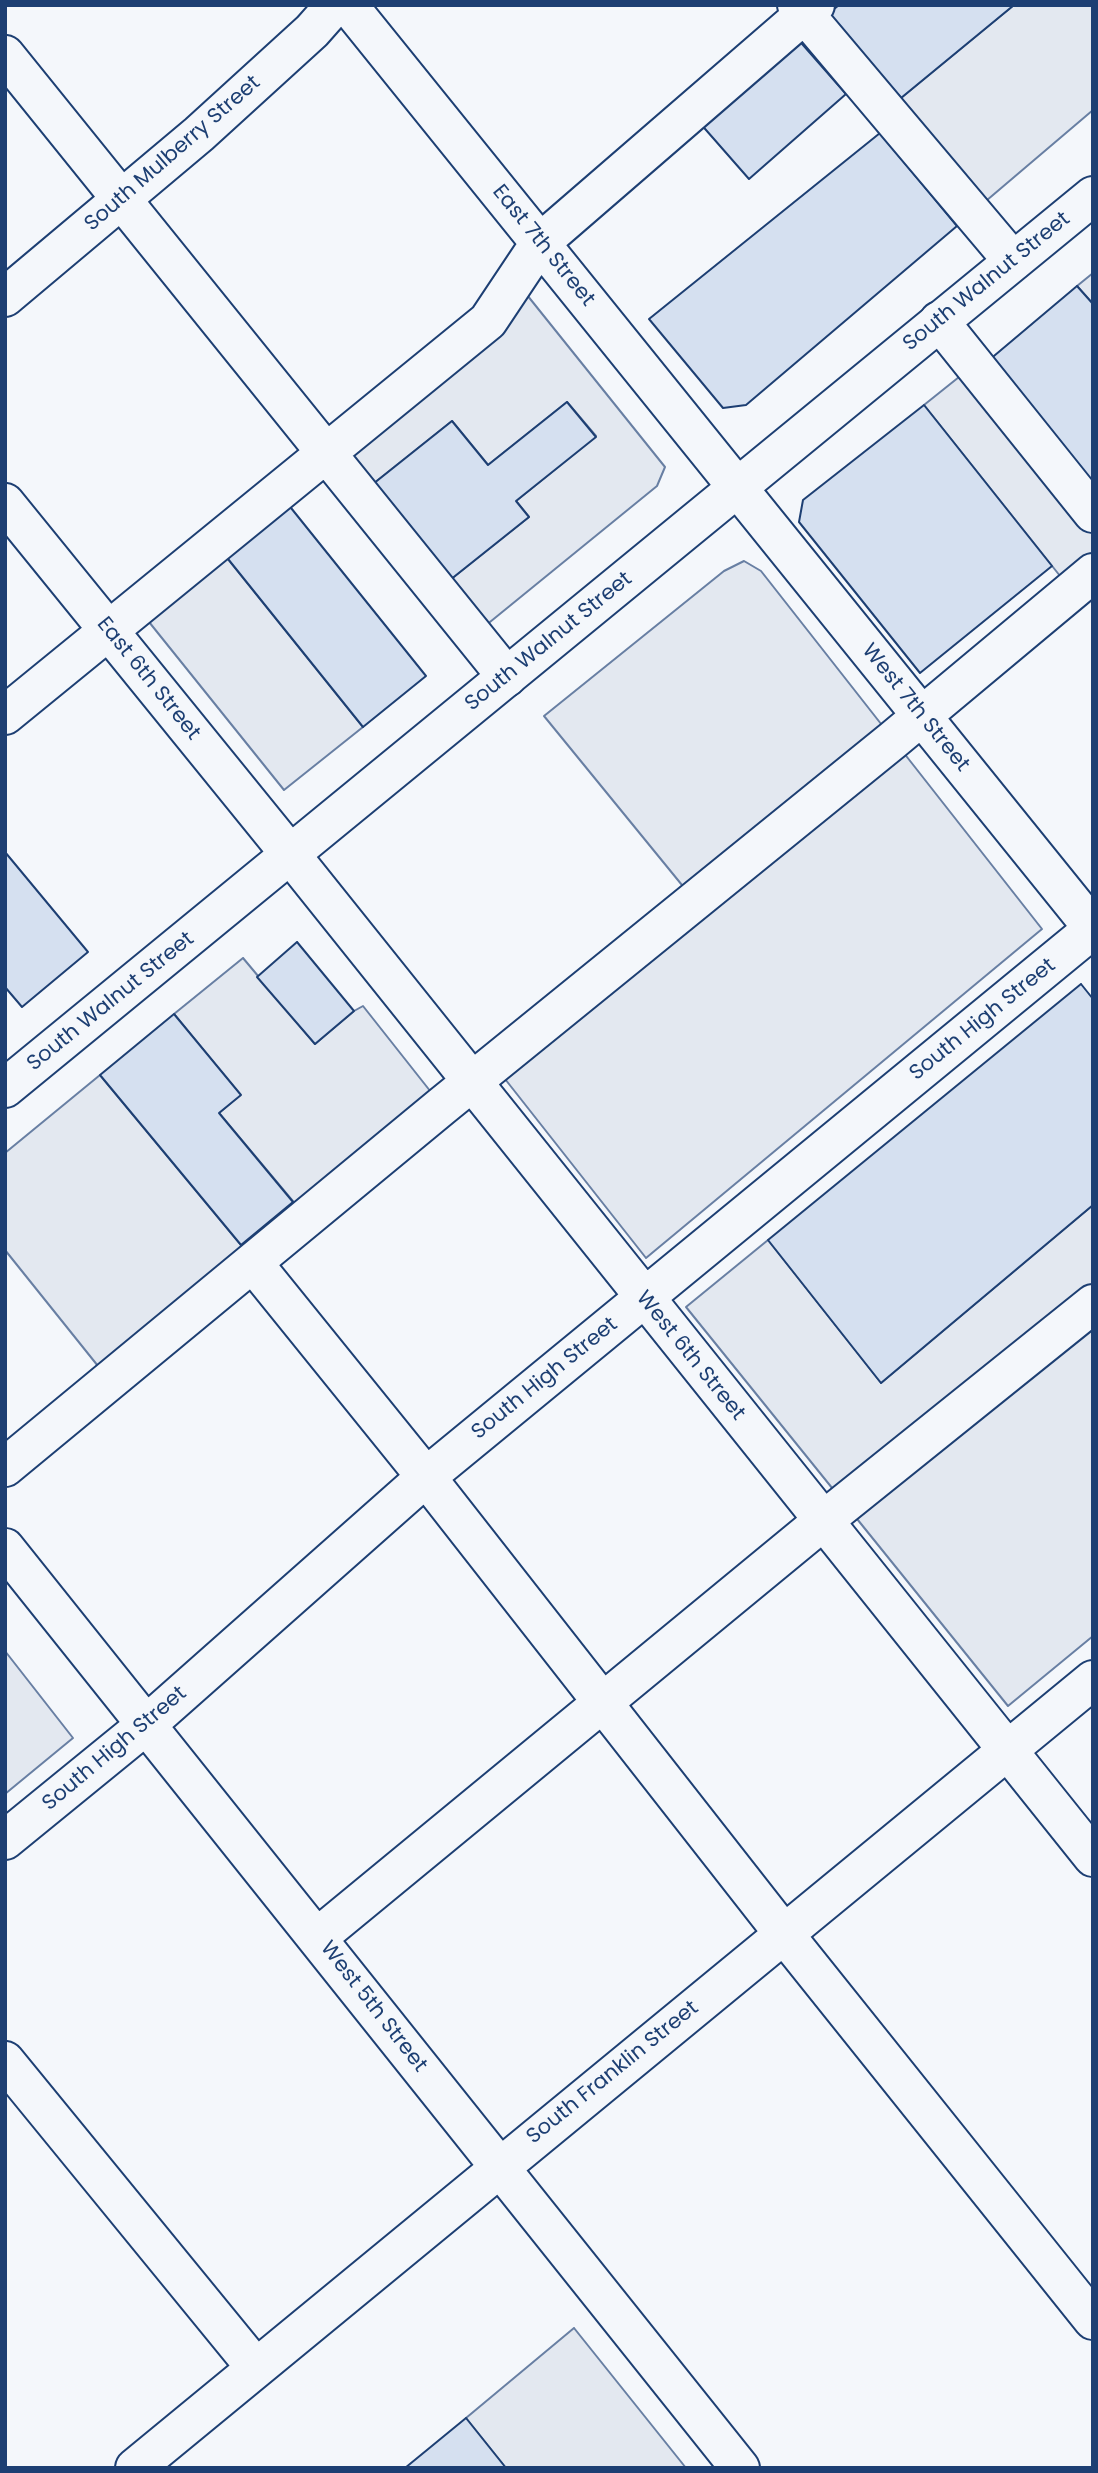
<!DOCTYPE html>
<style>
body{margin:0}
#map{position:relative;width:1098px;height:2473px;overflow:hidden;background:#f4f7fb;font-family:Poppins,sans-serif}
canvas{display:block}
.frame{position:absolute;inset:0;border:7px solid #1d3f73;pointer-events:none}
</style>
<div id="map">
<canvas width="1098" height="2473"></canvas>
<div class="frame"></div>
</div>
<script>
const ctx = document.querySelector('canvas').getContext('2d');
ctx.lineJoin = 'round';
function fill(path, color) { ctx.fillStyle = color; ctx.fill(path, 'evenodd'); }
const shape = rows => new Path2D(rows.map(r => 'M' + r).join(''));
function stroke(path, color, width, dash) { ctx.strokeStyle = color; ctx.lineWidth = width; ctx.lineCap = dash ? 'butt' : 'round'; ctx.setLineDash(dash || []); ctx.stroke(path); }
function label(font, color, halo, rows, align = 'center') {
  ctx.font = font + ' Poppins,sans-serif'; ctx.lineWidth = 5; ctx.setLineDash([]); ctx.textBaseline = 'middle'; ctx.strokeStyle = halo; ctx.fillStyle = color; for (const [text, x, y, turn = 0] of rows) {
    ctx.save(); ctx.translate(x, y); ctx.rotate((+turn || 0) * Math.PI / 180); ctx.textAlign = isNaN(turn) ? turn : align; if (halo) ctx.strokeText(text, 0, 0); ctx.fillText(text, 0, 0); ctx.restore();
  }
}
const parking = shape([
 [1014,5,1093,5,1093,110,973,212,884,109,901,98,1014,5],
 [1093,273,1093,304,1077,286,1093,273],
 [515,280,665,467,657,486,474,635,450,580,529,517,516,501,596,436,567,402,488,465,452,421,373,484,327,452,515,280],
 [974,365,1093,513,1093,573,1072,591,924,405,974,365],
 [216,544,363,727,284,790,137,607,216,544],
 [744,561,761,571,1042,929,646,1258,494,1065,695,901,544,716,724,571,744,561],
 [243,958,315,1044,354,1011,363,1006,442,1106,307,1218,219,1113,240,1095,174,1014,243,958],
 [100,1075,241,1245,253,1263,110,1381,5,1250,5,1153,100,1075],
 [1093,1205,1093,1636,1008,1706,686,1307,768,1240,881,1383,1093,1205],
 [5,1651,73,1738,5,1794,5,1651],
 [574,2328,686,2468,506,2468,466,2418,574,2328]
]);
const building = shape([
 [839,5,1014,5,901,98,828,14,839,5],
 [796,37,846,94,749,179,699,122,796,37],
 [880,133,957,226,746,405,723,408,649,319,880,133],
 [1077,286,1093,304,1093,486,988,361,1077,286],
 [567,402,596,437,516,501,529,517,450,580,373,484,452,421,488,465,567,402],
 [924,405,1052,566,920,673,799,522,803,500,924,405],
 [279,493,426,676,363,727,216,544,279,493],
 [5,852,88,952,22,1007,5,987,5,852],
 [297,942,354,1011,315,1044,257,977,297,942],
 [1081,984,1093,999,1093,1205,881,1383,768,1240,1081,984],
 [174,1014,241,1095,219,1113,293,1202,241,1245,100,1075,174,1014],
 [466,2418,506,2468,405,2468,466,2418]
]);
const minor = shape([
 [348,5,1093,928],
 [797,5,1013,261],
 [5,55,507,677],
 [5,297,199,134,312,31,335,5],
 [939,321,1093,513],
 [5,503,290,854,1093,1857],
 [5,715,488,321,540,243,815,5],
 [253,1263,426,1477,784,1934,1093,2320],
 [5,1467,442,1106,893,740,1093,573],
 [5,1548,740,2468],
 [5,1840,146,1725,426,1477,1093,929],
 [318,1937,823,1521,1093,1304],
 [5,2061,256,2368],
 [135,2468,1093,1680]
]);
const major = shape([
 [5,1088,1093,196]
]);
const streetNames = [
 ["South Mulberry Street",173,154,-41],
 ["East 7th Street",543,246,51],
 ["South Walnut Street",987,282,-39],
 ["South Walnut Street",549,642,-39],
 ["East 6th Street",148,679,51],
 ["West 7th Street",915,708,51],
 ["South Walnut Street",111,1002,-39],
 ["South High Street",983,1020,-39],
 ["West 6th Street",690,1356,51],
 ["South High Street",545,1379,-39],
 ["South High Street",115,1749,-40],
 ["West 5th Street",373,2007,52],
 ["South Franklin Street",613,2073,-39]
];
fill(parking, '#e3e8f0');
stroke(parking, '#687fa3', 2);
fill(building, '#d5e0f0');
stroke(building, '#1d3f73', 2);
stroke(minor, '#1d3f73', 42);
stroke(major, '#1d3f73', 42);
stroke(minor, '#f4f7fb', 38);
stroke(major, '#f4f7fb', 38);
label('21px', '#1d3f73', '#f4f7fb', streetNames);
</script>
